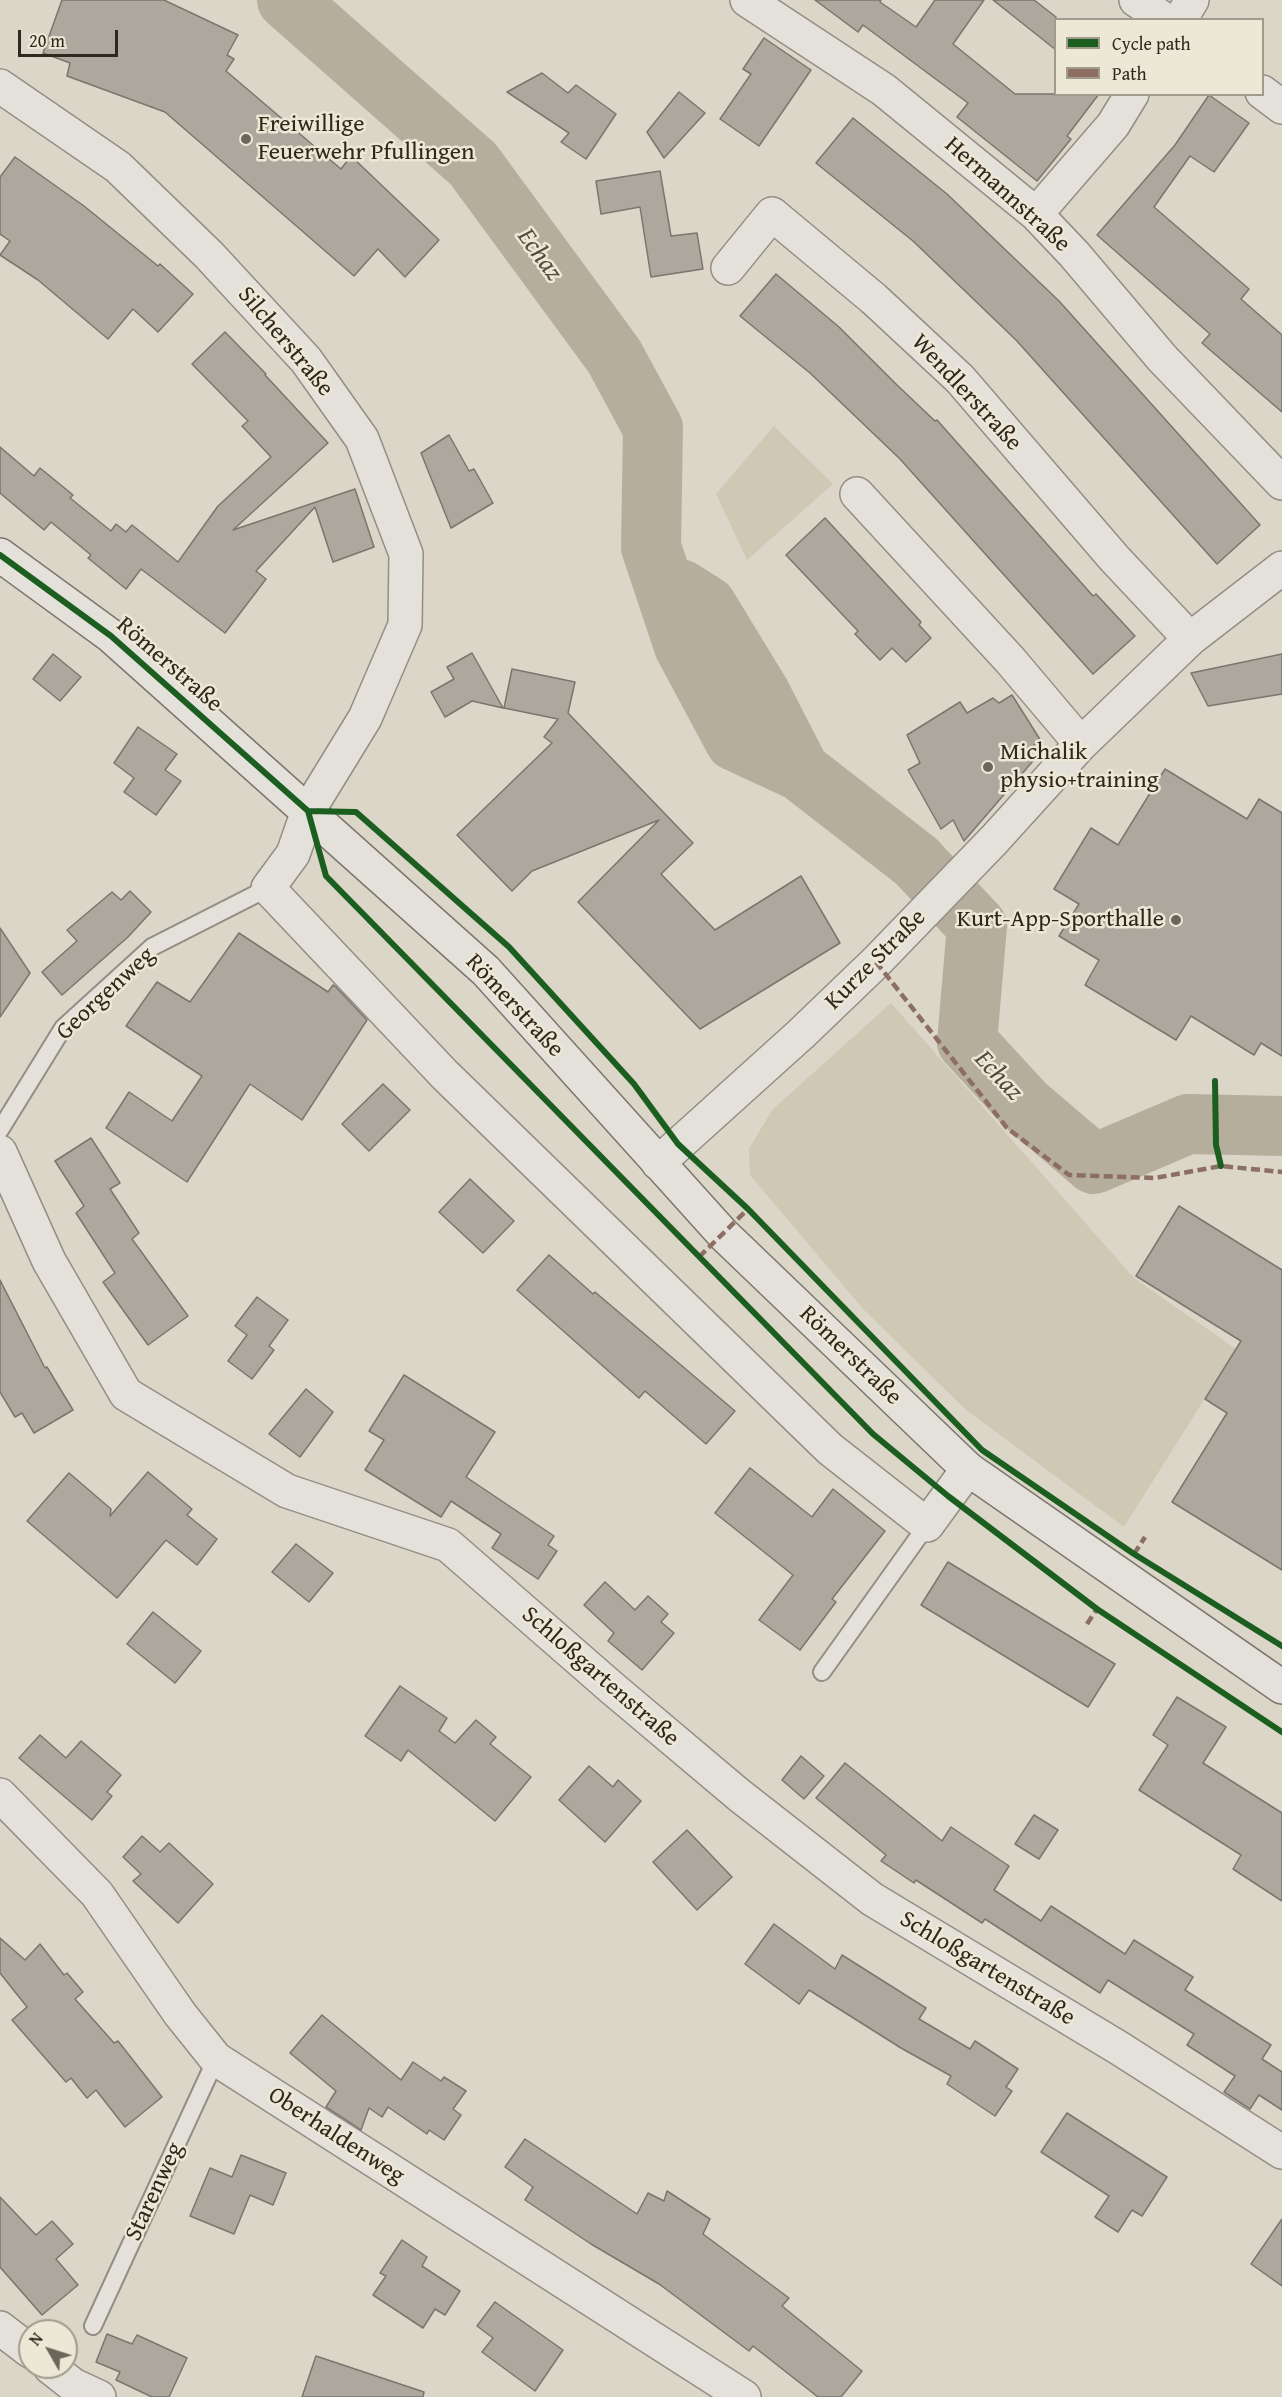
<!DOCTYPE html>
<meta charset="utf-8">
<style>
body{margin:0}
#map{position:relative;width:1282px;height:2397px;overflow:hidden;background:#dbd6c8;font-family:"Gentium Book Plus",serif}
canvas{display:block}
.legend{position:absolute;left:1054px;top:18px;width:210px;height:78px;box-sizing:border-box;background:#ede7d6;border:2px solid #a19b8d;margin:0;padding:8px 10px;list-style:none;font-size:18px;color:#30281f}
.legend li{display:flex;align-items:center;gap:12px;height:30px}
.legend b{width:30px;border:2px solid #a19b8d}
.north{position:absolute;left:18px;top:2319px;width:60px;height:60px;box-sizing:border-box;background:#ede7d6;border:2px solid #a19b8d;border-radius:50%;rotate:309deg;font-size:16px;font-weight:700;line-height:24px;text-align:center;color:#30281f}
.north::after{content:'';display:block;margin:auto;width:21px;height:27px;background:#6c655a;clip-path:polygon(50% 0,100% 100%,50% 72%,0 100%)}
.scale{position:absolute;left:18px;top:30px;width:100px;height:27px;box-sizing:border-box;border:3px solid #30281f;border-top:0;padding-left:8px;font-size:18px;line-height:21px;white-space:nowrap;color:#30281f;-webkit-text-stroke:4px #ede7d6;paint-order:stroke}
</style>
<div id="map">
<canvas width="1282" height="2397"></canvas>
<ul class="legend">
<li><b style="height:8px;background:#1b5e20"></b>Cycle path</li>
<li><b style="height:8px;background:#8d6e63"></b>Path</li>
</ul>
<div class="north">N</div>
<div class="scale">20 m</div>
</div>
<script>
const ctx = document.querySelector('canvas').getContext('2d');
ctx.lineJoin = 'round';
function fill(path, color) { ctx.fillStyle = color; ctx.fill(path, 'evenodd'); }
const shape = rows => new Path2D(rows.map(r => 'M' + r).join(''));
function stroke(path, color, width, dash) { ctx.strokeStyle = color; ctx.lineWidth = width; ctx.lineCap = dash ? 'butt' : 'round'; ctx.setLineDash(dash || []); ctx.stroke(path); }
function label(font, color, halo, rows, align = 'center') {
  ctx.font = font + ' "Gentium Book Plus",serif'; ctx.lineWidth = 5; ctx.setLineDash([]); ctx.textBaseline = 'middle'; ctx.strokeStyle = halo; ctx.fillStyle = color; for (const [text, x, y, turn = 0] of rows) {
    ctx.save(); ctx.translate(x, y); ctx.rotate((+turn || 0) * Math.PI / 180); ctx.textAlign = isNaN(turn) ? turn : align; if (halo) ctx.strokeText(text, 0, 0); ctx.fillText(text, 0, 0); ctx.restore();
  }
}
const green = shape([
 [774,426,833,484,747,560,716,494],
 [891,1003,1134,1278,1236,1349,1124,1527,965,1409,864,1310,750,1175,749,1149,772,1110]
]);
const river = shape([
 [287,0,473,164,614,356,653,428,651,547,684,646,735,741,800,771,916,861,977,926,967,1042,1025,1105,1094,1164,1188,1124,1282,1126],
 [680,589,707,606,760,693,800,771]
]);
const building = shape([
 [62,0,164,0,238,35,227,55,234,59,226,71,341,169,351,156,439,240,405,277,378,249,354,276,165,112,67,76,70,63,43,53,62,0],
 [815,0,881,0,880,2,916,27,935,0,984,0,953,44,1015,94,1099,94,1067,136,1071,139,1037,181,957,117,968,103,863,25,858,32,815,0],
 [993,0,1034,0,1056,17,1056,50,993,0],
 [764,38,811,70,759,146,720,119,751,74,743,69,764,38],
 [542,73,568,93,576,85,616,114,586,159,561,142,569,133,507,92,542,73],
 [679,92,705,113,664,158,647,132,679,92],
 [1209,95,1249,123,1214,172,1190,156,1154,207,1249,289,1241,299,1282,335,1282,412,1202,343,1210,334,1097,235,1175,145,1209,95],
 [853,118,947,194,1059,301,1260,525,1217,564,1016,340,913,241,816,163,853,118],
 [15,157,84,206,158,266,160,264,193,294,158,332,133,309,108,339,38,280,0,255,10,241,0,234,0,177,15,157],
 [660,171,671,236,697,233,703,269,651,277,640,207,601,214,596,181,660,171],
 [776,274,839,327,897,385,935,421,937,420,1093,596,1096,594,1135,636,1093,674,900,459,810,373,740,316,776,274],
 [225,332,266,374,265,375,328,443,233,530,355,489,374,547,333,562,315,507,256,571,266,579,225,633,141,569,126,589,88,558,91,555,51,522,44,530,0,493,0,447,34,476,40,468,73,495,70,498,111,531,116,524,126,532,132,525,178,562,218,506,271,457,242,426,248,421,192,364,225,332],
 [449,435,469,471,474,469,493,503,451,528,421,453,449,435],
 [825,518,921,622,919,625,931,638,906,662,892,648,880,660,855,634,858,631,786,555,825,518],
 [472,653,503,708,472,701,445,717,431,692,454,679,447,667,472,653],
 [53,654,81,677,60,701,33,679,53,654],
 [1282,654,1282,694,1208,706,1191,673,1282,654],
 [512,669,575,682,568,713,693,843,661,874,715,930,801,876,840,943,700,1029,578,902,659,820,532,871,512,891,457,835,552,743,544,737,558,719,504,708,512,669],
 [1012,695,1041,741,1026,750,1033,761,964,841,953,820,941,829,908,770,920,763,907,735,960,702,967,713,993,698,999,703,1012,695],
 [138,727,177,754,165,770,181,781,156,815,124,792,134,778,114,763,138,727],
 [1165,769,1247,819,1259,799,1282,813,1282,1056,1261,1043,1254,1055,1191,1016,1176,1040,1085,985,1099,960,1059,936,1079,904,1054,889,1091,828,1118,845,1165,769],
 [130,891,151,912,128,937,62,995,42,972,77,941,67,930,112,892,121,900,130,891],
 [0,928,30,973,0,1017,0,928],
 [239,933,328,992,333,985,335,986,367,1020,302,1120,250,1084,187,1182,106,1128,129,1092,172,1121,202,1076,126,1026,157,982,190,1002,239,933],
 [383,1084,410,1110,369,1151,342,1124,383,1084],
 [91,1138,120,1183,110,1189,139,1233,132,1239,188,1316,148,1345,103,1282,115,1273,76,1213,84,1206,55,1161,91,1138],
 [470,1179,514,1221,483,1253,439,1212,470,1179],
 [1179,1206,1282,1270,1282,1570,1172,1502,1227,1413,1205,1399,1241,1341,1136,1276,1179,1206],
 [549,1255,593,1294,595,1292,735,1411,706,1444,645,1391,639,1398,517,1290,549,1255],
 [0,1280,45,1368,47,1367,73,1410,34,1433,22,1413,15,1417,0,1392,0,1280],
 [257,1297,288,1320,269,1346,274,1350,252,1379,228,1361,247,1335,235,1326,257,1297],
 [404,1375,495,1432,466,1477,554,1536,548,1545,557,1551,538,1579,492,1548,501,1534,451,1501,441,1517,365,1470,384,1440,369,1431,404,1375],
 [306,1389,333,1412,300,1457,269,1434,306,1389],
 [750,1468,812,1517,833,1489,885,1531,832,1599,836,1602,800,1650,759,1620,793,1575,715,1513,750,1468],
 [148,1472,192,1509,187,1515,217,1539,197,1565,166,1540,117,1598,27,1521,69,1473,111,1509,110,1516,148,1472],
 [296,1544,333,1573,309,1602,272,1572,296,1544],
 [948,1562,1115,1664,1088,1707,921,1605,948,1562],
 [605,1582,635,1610,648,1596,668,1614,661,1622,674,1633,642,1670,608,1641,614,1633,584,1605,605,1582],
 [153,1612,201,1651,175,1683,127,1644,153,1612],
 [400,1686,447,1718,439,1731,455,1743,476,1720,496,1737,490,1744,531,1777,495,1821,408,1750,401,1761,365,1736,400,1686],
 [1177,1697,1226,1727,1203,1763,1282,1813,1282,1901,1233,1869,1241,1855,1139,1790,1168,1745,1153,1735,1177,1697],
 [40,1735,66,1758,81,1741,121,1775,107,1792,112,1796,92,1820,19,1758,40,1735],
 [801,1756,824,1776,804,1799,782,1780,801,1756],
 [845,1763,942,1841,951,1827,1009,1866,994,1890,1041,1921,1051,1906,1125,1954,1134,1940,1193,1977,1185,1990,1271,2045,1262,2059,1282,2072,1282,2110,1259,2095,1250,2109,1224,2092,1235,2076,1187,2045,1194,2034,1108,1980,1100,1993,985,1919,982,1923,916,1880,914,1883,881,1861,886,1855,816,1798,845,1763],
 [589,1766,613,1787,618,1780,641,1801,605,1842,559,1800,589,1766],
 [1034,1815,1058,1830,1039,1859,1015,1844,1034,1815],
 [687,1830,732,1877,697,1910,653,1862,687,1830],
 [142,1836,160,1852,169,1843,213,1884,178,1923,133,1881,141,1874,123,1857,142,1836],
 [774,1924,835,1969,842,1955,926,2008,919,2019,970,2049,975,2041,1018,2069,1006,2087,1012,2091,995,2116,947,2084,951,2076,901,2048,809,1990,799,2004,745,1964,774,1924],
 [0,1938,25,1960,40,1944,64,1975,67,1973,83,1992,75,1999,114,2043,118,2041,162,2097,125,2127,96,2090,87,2098,71,2078,66,2082,12,2020,27,2007,0,1973,0,1938],
 [322,2015,401,2080,413,2062,441,2081,444,2077,466,2091,453,2109,461,2115,444,2140,429,2130,427,2134,388,2107,382,2117,369,2108,361,2130,326,2107,336,2091,290,2053,322,2015],
 [1067,2113,1167,2177,1142,2216,1132,2210,1118,2232,1095,2217,1109,2196,1041,2152,1067,2113],
 [525,2139,637,2214,648,2193,664,2201,667,2191,710,2219,703,2234,789,2298,782,2306,862,2371,841,2397,818,2397,753,2346,749,2351,659,2284,591,2244,525,2200,533,2187,505,2167,525,2139],
 [241,2155,286,2173,273,2205,250,2195,234,2234,190,2216,210,2168,232,2177,241,2155],
 [0,2197,36,2235,52,2221,73,2244,56,2259,78,2285,42,2315,0,2267,0,2197],
 [1282,2219,1282,2286,1251,2264,1282,2219],
 [402,2240,427,2257,422,2266,460,2291,445,2315,435,2309,423,2328,373,2295,386,2276,380,2273,402,2240],
 [495,2302,563,2350,535,2391,482,2352,493,2338,477,2326,495,2302],
 [107,2334,132,2344,137,2335,187,2358,169,2397,152,2397,116,2380,120,2372,96,2362,107,2334],
 [316,2356,424,2392,423,2397,302,2397,316,2356]
]);
const lane = shape([
 [0,1130,63,1028,152,947,268,888],
 [822,1672,927,1525],
 [93,2326,216,2059]
]);
const street = shape([
 [747,0,884,90,1036,214,1074,254,1162,358,1282,483],
 [1136,0,1165,20],
 [1180,20,1192,0],
 [0,86,118,167,209,255,306,360,362,439,406,554,405,625,365,718,308,811,293,854,268,888,445,1075,830,1449,927,1525,968,1469],
 [1262,92,1282,107],
 [1036,214,1113,125,1132,94],
 [728,268,772,214,874,299,960,379,1114,558,1190,639],
 [857,494,1010,660,1081,744],
 [0,1152,49,1261,126,1394,287,1491,448,1545,612,1688,739,1795,872,1899,1119,2048,1282,2152],
 [658,1163,801,1034,876,962,994,840,1081,744,1190,639,1282,568],
 [0,1795,97,1894,180,2014,216,2059,744,2397],
 [0,2328,30,2351],
 [50,2367,73,2385,99,2397]
]);
const secondary = shape([
 [0,555,111,636,486,971,723,1234,968,1469,1282,1687]
]);
const quiet = shape([
 [876,962,1007,1128,1069,1175,1155,1178,1221,1166,1282,1172],
 [699,1257,748,1209],
 [1134,1554,1145,1537],
 [1087,1624,1097,1609]
]);
const cycleway = shape([
 [0,555,111,636,308,811],
 [308,811,326,876,873,1434,948,1496,1097,1609,1282,1732],
 [308,811,356,812,509,947,634,1084,678,1144,748,1209,982,1450,1134,1554,1282,1646],
 [1215,1081,1216,1145,1221,1166]
]);
const markers = [
 [246,139,6,"#6c655a"],
 [988,767,6,"#6c655a"],
 [1176,920,6,"#6c655a"]
];
const poiNames = [
 ["Freiwillige",258,125],
 ["Feuerwehr Pfullingen",258,153],
 ["Michalik",1000,753],
 ["physio+training",1000,781],
 ["Kurt-App-Sporthalle",1164,920,"right"]
];
const streetNames = [
 ["Hermannstraße",1007,195,42],
 ["Silcherstraße",285,342,50],
 ["Wendlerstraße",966,393,47],
 ["Römerstraße",169,665,41],
 ["Kurze Straße",876,960,-45],
 ["Georgenweg",106,994,-43],
 ["Römerstraße",514,1006,47],
 ["Römerstraße",850,1356,44],
 ["Schloßgartenstraße",600,1677,41],
 ["Schloßgartenstraße",987,1969,31],
 ["Oberhaldenweg",336,2136,33],
 ["Starenweg",155,2192,-65]
];
const waterNames = [
 ["Echaz",539,255,54],
 ["Echaz",998,1076,47]
];
fill(green, '#cfc8b5');
stroke(river, '#b6ae9c', 60);
fill(building, '#aca89e');
stroke(building, '#7a766e', 1.5);
stroke(lane, '#928e85', 20);
stroke(street, '#928e85', 36);
stroke(secondary, '#7a766e', 36);
stroke(lane, '#e4e1da', 16);
stroke(street, '#e4e1da', 33);
stroke(secondary, '#e4e1da', 33);
stroke(quiet, '#8d6e63', 4.5, [9, 4.5]);
stroke(cycleway, '#1b5e20', 6);
for (const [x, y, r, color] of markers) { const dot = new Path2D(); dot.arc(x, y, r, 0, 2 * Math.PI); ctx.fillStyle = color; ctx.fill(dot); stroke(dot, '#ede7d6', 2); }
label('24px', '#30281f', '#ede7d6', poiNames, 'left');
label('24px', '#30281f', '#ede7d6', streetNames);
label('italic 26px', '#534b3f', '#ede7d6', waterNames);
</script>
